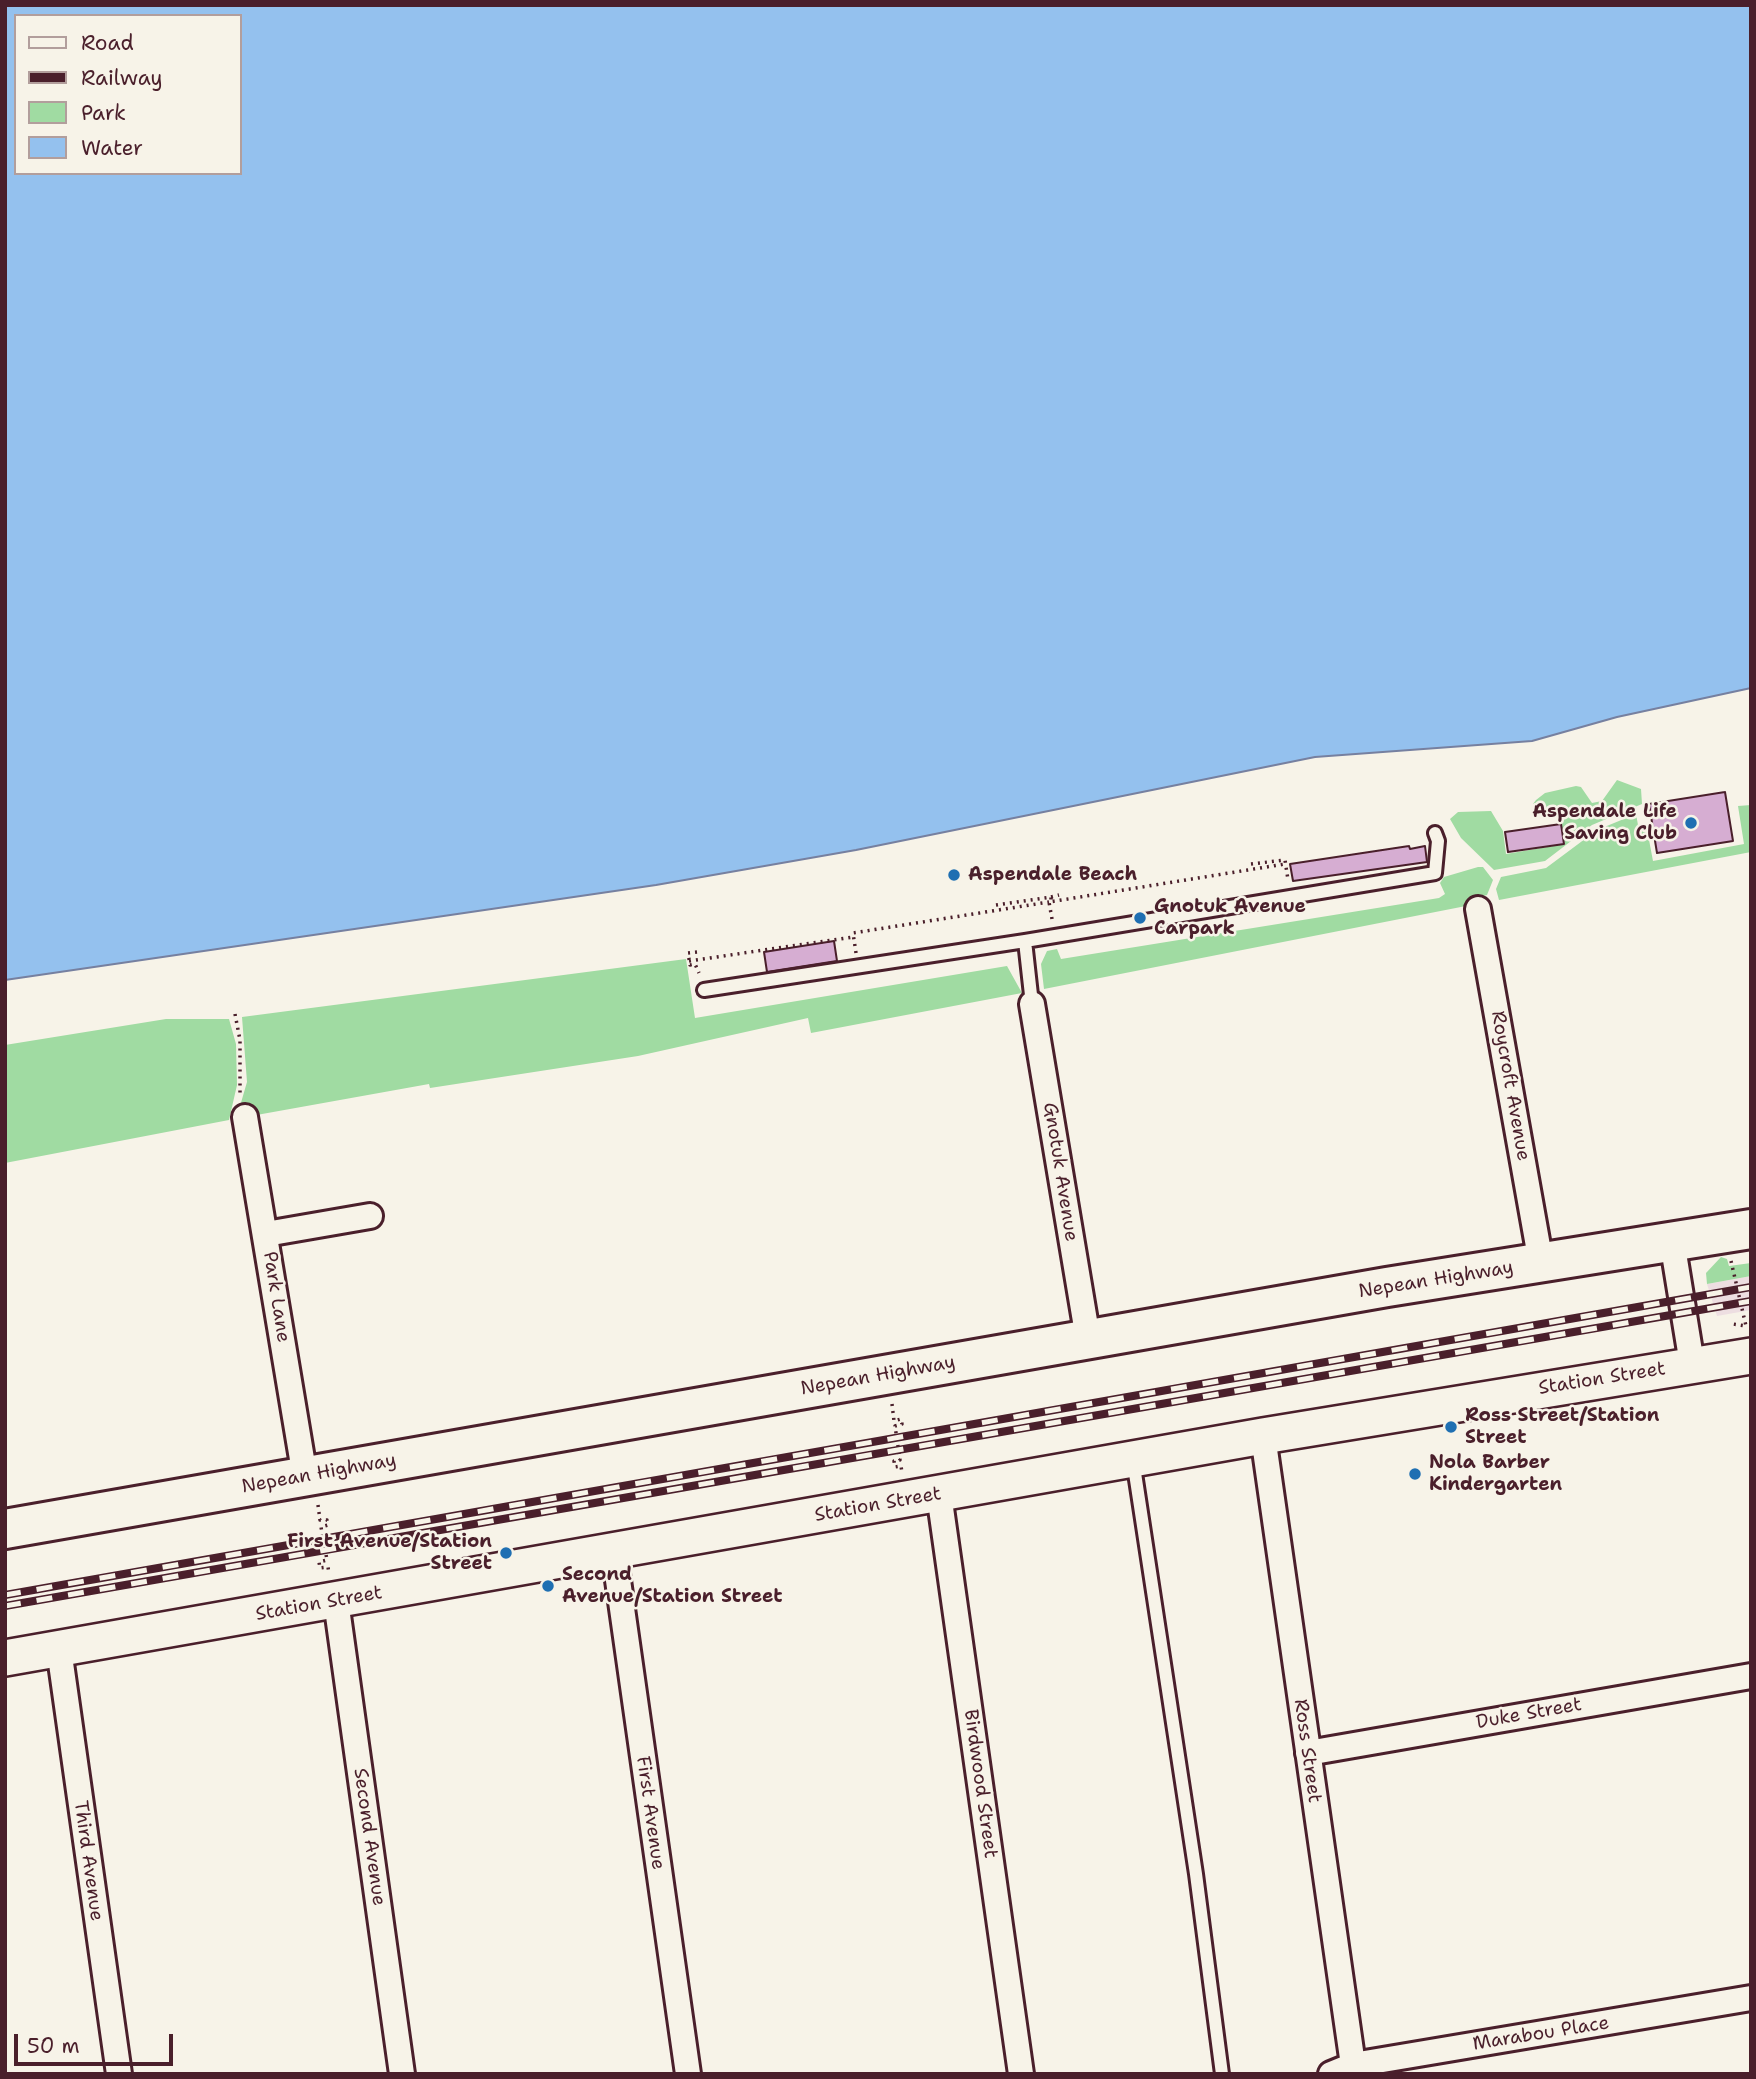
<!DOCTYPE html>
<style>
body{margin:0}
#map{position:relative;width:1756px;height:2079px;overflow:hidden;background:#f7f3e8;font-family:"Shantell Sans",sans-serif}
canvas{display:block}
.frame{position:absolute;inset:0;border:7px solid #4a1f2b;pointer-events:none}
.legend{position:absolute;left:14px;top:14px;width:228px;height:161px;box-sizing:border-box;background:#f7f3e8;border:2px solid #b29e9c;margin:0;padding:9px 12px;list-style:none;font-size:21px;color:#4a1f2b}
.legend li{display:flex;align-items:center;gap:14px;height:35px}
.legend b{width:35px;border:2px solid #b29e9c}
.scale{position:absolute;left:14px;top:2034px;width:159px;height:32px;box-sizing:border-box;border:4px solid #4a1f2b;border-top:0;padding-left:9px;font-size:21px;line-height:24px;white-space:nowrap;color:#4a1f2b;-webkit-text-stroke:5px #f7f3e8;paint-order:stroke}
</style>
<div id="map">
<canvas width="1756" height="2079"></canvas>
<div class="frame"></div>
<ul class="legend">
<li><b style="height:9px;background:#f7f3e8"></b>Road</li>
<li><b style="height:9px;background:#4a1f2b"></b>Railway</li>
<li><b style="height:19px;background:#a0dba2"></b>Park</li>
<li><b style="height:19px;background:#94c1ee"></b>Water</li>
</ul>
<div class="scale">50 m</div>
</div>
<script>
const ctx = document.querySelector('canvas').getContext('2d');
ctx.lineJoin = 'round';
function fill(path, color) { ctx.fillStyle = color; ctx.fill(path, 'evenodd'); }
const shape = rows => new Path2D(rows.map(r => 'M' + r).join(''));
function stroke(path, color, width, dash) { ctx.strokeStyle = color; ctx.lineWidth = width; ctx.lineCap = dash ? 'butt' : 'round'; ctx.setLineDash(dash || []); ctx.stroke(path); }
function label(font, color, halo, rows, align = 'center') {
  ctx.font = font + ' "Shantell Sans",sans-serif'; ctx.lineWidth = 5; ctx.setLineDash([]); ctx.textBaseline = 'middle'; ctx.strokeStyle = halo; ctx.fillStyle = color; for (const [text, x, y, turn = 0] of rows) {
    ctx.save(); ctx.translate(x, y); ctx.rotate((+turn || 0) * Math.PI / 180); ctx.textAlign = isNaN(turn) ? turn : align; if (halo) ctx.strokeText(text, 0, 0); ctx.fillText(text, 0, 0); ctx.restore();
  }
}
const built = shape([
 [1751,1276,1751,1310,1717,1316,1707,1284]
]);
const green = shape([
 [1617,780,1641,789,1642,804,1592,825,1545,861,1494,870,1461,838,1450,819,1458,812,1491,811,1503,831,1506,854,1565,844,1561,821,1556,812,1537,812,1533,804,1536,800,1545,793,1576,786,1581,787,1592,803,1602,801],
 [1751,805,1751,852,1499,900,1496,889,1501,877,1546,868,1597,830,1636,814,1638,825,1646,824,1653,861,1744,844,1738,806],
 [1478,867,1483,867,1493,880,1487,895,1470,899,1471,905,1044,989,1041,964,1047,951,1057,949,1061,959,1439,898,1445,894,1440,883,1444,877],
 [686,959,695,1018,1007,966,1022,993,811,1033,808,1018,638,1056,430,1088,429,1084,251,1116,238,1113,247,1082,242,1017],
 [166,1019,229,1019,236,1044,237,1085,229,1120,5,1163,5,1045],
 [1721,1257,1727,1259,1729,1266,1751,1263,1751,1276,1707,1284,1706,1273]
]);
const water = shape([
 [5,5,1751,5,1751,688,1617,717,1532,741,1315,757,856,850,656,885,5,980,5,5],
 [16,16,240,16,240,173,16,173,16,16]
]);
const building = shape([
 [1725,792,1733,841,1657,853,1649,804,1725,792],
 [1561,824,1564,844,1508,852,1505,832,1561,824],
 [1409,846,1410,849,1425,846,1427,862,1293,881,1290,864,1409,846],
 [834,941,837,961,767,972,764,952,834,941]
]);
const path = shape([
 [1251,864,1285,860,1288,880],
 [1051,897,1059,895],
 [996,905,1051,897,1051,902],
 [1052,919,1049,902,1285,864],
 [697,952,688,953,690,965,695,964,699,973],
 [856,953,853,933,1049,902],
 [689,961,853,937],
 [235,1014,240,1040,240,1095],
 [1731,1261,1746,1326,1733,1324],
 [892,1404,894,1421,901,1419,902,1424,895,1426,900,1460,894,1461,895,1467,901,1466,902,1473],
 [318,1505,320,1520,327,1520,328,1525,321,1527,327,1560,319,1562,320,1568,328,1567,329,1574]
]);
const lane = shape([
 [1025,941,1032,1004],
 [704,990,1025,941,1435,873,1438,841,1435,833],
 [1133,1460,1196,1874,1222,2074]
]);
const street = shape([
 [1478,909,1541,1263],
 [1032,1004,1088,1339],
 [245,1117,305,1477],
 [266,1234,370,1216],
 [1672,1241,1692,1364],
 [1263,1436,1353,2065],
 [939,1494,1021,2074],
 [614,1552,688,2074],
 [336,1601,402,2074],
 [59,1649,119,2074],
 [1308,1753,1751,1676],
 [1331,2074,1353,2065,1751,1998]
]);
const secondary = shape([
 [5,1658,1263,1436,1751,1356]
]);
const highway = shape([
 [5,1529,1387,1287,1751,1229]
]);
const rail = shape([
 [5,1595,1751,1287],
 [5,1606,1751,1301]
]);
const markers = [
 [1691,823,7,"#1f6fb2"],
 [954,875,7,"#1f6fb2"],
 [1140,918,7,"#1f6fb2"],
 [1451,1427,7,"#1f6fb2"],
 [1415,1474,7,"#1f6fb2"],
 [506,1553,7,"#1f6fb2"],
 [548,1586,7,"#1f6fb2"]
];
const poiNames = [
 ["Aspendale Life",1677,812,"right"],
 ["Saving Club",1677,834,"right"],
 ["Aspendale Beach",968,875],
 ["Gnotuk Avenue",1154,907],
 ["Carpark",1154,929],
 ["Ross Street/Station",1465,1416],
 ["Street",1465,1438],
 ["Nola Barber",1429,1463],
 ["Kindergarten",1429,1485],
 ["First Avenue/Station",492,1542,"right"],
 ["Street",492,1564,"right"],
 ["Second",562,1575],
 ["Avenue/Station Street",562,1597]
];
const streetNames = [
 ["Roycroft Avenue",1510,1086,80],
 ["Gnotuk Avenue",1060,1172,81],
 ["Nepean Highway",1436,1280,-9],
 ["Park Lane",276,1297,81],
 ["Nepean Highway",878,1376,-10],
 ["Station Street",1602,1379,-9],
 ["Nepean Highway",319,1474,-10],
 ["Station Street",878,1505,-10],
 ["Station Street",319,1604,-10],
 ["Duke Street",1529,1714,-10],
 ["Ross Street",1307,1751,82],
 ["Birdwood Street",980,1784,82],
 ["First Avenue",650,1813,82],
 ["Second Avenue",369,1837,82],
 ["Third Avenue",88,1861,82],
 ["Marabou Place",1541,2034,-9]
];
fill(built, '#eddee1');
fill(green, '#a0dba2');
fill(water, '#94c1ee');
stroke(water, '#7680a0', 2);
fill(building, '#d6add2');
stroke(building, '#4a1f2b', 2);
stroke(lane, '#4a1f2b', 18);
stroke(street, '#4a1f2b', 30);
stroke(secondary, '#4a1f2b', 40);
stroke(highway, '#4a1f2b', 44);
stroke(path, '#4a1f2b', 3.5, [2, 5]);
stroke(lane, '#f7f3e8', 12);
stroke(street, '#f7f3e8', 24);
stroke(secondary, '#f7f3e8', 35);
stroke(highway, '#f7f3e8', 38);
stroke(rail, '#4a1f2b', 8);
stroke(rail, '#f7f3e8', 5, [16]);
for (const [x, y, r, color] of markers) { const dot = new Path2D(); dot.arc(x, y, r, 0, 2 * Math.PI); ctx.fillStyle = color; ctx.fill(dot); stroke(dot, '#f7f3e8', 2.5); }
label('bold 19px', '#4a1f2b', '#f7f3e8', poiNames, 'left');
label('19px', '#4a1f2b', '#f7f3e8', streetNames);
</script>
